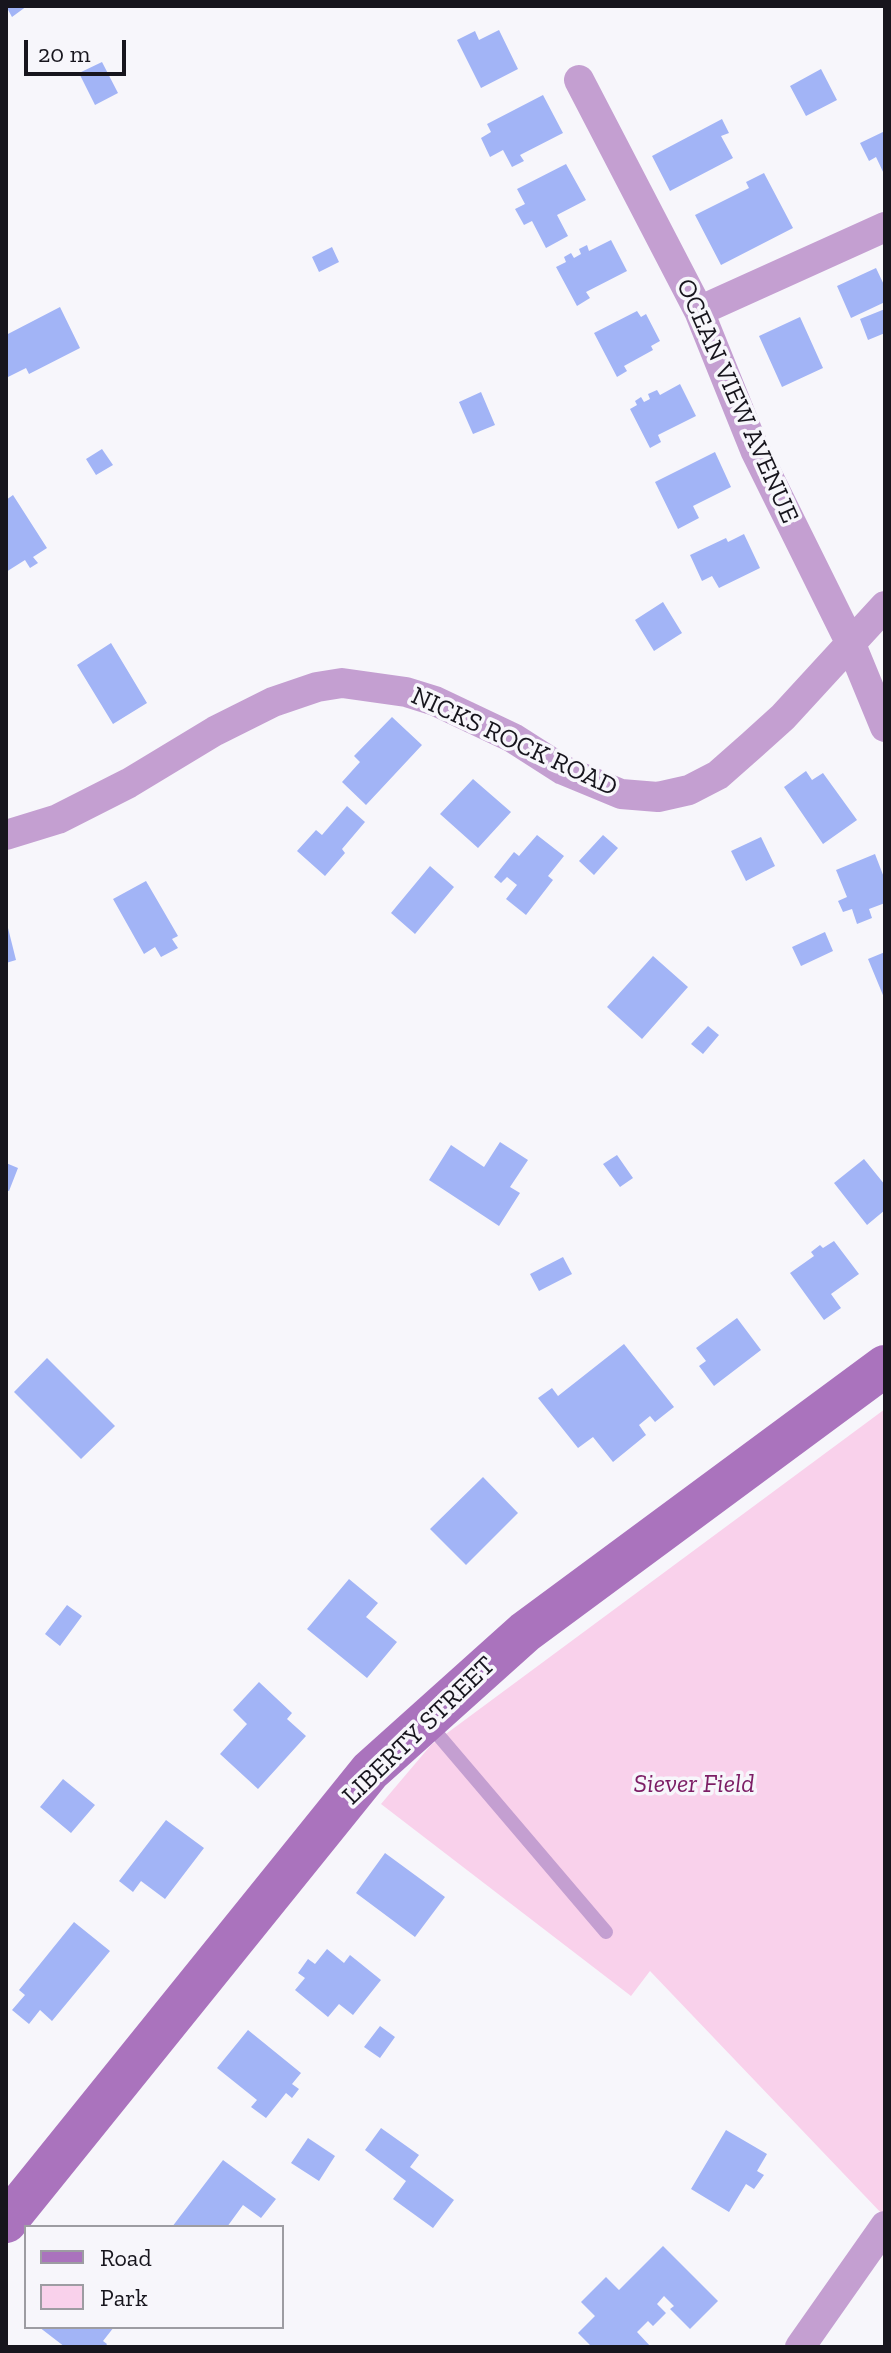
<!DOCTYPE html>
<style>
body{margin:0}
#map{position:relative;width:891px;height:2353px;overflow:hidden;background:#f7f6fb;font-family:"Zilla Slab",serif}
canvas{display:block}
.frame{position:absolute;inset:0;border:8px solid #17151d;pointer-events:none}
.legend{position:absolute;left:24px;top:2225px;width:260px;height:104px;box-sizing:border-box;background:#f7f6fb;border:2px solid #9d9ca2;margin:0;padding:10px 14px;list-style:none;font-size:24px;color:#17151d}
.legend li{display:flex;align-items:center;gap:16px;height:40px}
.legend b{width:40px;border:2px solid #9d9ca2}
.scale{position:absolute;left:24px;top:40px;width:102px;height:36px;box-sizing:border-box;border:4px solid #17151d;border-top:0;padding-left:10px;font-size:24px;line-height:28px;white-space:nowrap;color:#17151d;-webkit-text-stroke:6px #f7f6fb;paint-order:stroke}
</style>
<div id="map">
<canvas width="891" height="2353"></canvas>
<div class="frame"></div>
<ul class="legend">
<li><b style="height:10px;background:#aa73bd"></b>Road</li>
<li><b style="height:22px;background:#f9d1eb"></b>Park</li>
</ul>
<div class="scale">20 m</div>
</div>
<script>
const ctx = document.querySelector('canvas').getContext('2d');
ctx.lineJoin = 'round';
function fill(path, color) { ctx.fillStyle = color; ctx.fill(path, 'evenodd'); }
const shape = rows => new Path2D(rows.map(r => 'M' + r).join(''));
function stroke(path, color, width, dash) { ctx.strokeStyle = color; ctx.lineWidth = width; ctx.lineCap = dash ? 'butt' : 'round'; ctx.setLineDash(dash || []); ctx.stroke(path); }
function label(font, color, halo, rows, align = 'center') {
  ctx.font = font + ' "Zilla Slab",serif'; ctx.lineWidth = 7; ctx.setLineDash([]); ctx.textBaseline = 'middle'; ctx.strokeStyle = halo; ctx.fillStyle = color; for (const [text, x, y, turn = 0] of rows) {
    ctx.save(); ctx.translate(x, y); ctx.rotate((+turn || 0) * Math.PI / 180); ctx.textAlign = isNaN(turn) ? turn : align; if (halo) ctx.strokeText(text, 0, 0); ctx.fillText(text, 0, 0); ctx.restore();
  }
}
const green = shape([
 [885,1409,885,2215,884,2216,650,1971,631,1996,381,1804,431,1745]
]);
const building = shape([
 [6,6,27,6,12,17],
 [499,30,518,69,481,88,457,40,475,31,479,40],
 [102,62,118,93,95,105,79,73],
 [821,69,837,100,806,116,790,86],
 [543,95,563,133,520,155,524,161,512,167,503,150,490,157,481,138,491,132,487,124],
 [722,119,729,133,721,136,733,158,670,191,652,156],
 [885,131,885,176,876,157,869,161,860,143],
 [566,164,586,200,557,215,568,236,546,248,532,221,524,225,515,209,525,204,517,189],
 [764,173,793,228,721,265,695,215,749,188,746,182],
 [611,240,627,271,586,292,590,298,577,306,556,267,566,262,564,257,571,253,574,258,581,254,579,249,587,245,589,251],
 [332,247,339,262,319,272,312,257],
 [876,268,885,287,885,302,851,318,837,286],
 [60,307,80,348,29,374,26,368,6,378,6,335],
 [885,309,885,333,868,340,860,319],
 [637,311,641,317,646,314,660,341,651,346,653,350,624,366,627,371,617,377,594,333],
 [800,317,823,368,782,387,759,336],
 [680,384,696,416,658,435,661,442,650,448,630,409,637,405,635,401,641,397,644,402,650,399,648,394,657,390,660,395],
 [481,392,495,425,473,434,459,402],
 [102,449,113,465,96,475,86,459],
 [715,452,731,487,693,506,699,518,678,529,655,482],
 [13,495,47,548,33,557,38,563,30,568,25,560,6,572,6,500],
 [744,534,760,568,719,588,712,576,702,581,690,555,726,538,728,542],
 [663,602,682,633,654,651,635,620],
 [111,643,147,703,113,724,77,665],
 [392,717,422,745,366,805,342,782,360,762,354,756],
 [806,771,812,780,823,773,857,820,823,844,784,787],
 [473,779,511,812,478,848,440,814],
 [347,806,365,822,342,849,345,853,325,876,297,851,316,830,322,835],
 [537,835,564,856,548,876,553,880,526,915,506,899,517,885,507,877,501,883,494,877,514,852,519,856],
 [603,835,618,848,594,875,579,861],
 [761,837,775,866,746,881,731,851],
 [875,854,885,880,885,903,869,909,872,918,857,924,852,909,843,912,838,901,847,897,836,870],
 [430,866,454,887,415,934,391,913],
 [146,881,178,936,172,939,178,948,161,957,155,947,144,954,113,899],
 [7,924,16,960,6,963,6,925],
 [825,932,833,951,801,966,792,947],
 [885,952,885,1000,868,959],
 [653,956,688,987,642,1039,607,1007],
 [708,1026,719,1035,703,1054,691,1044],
 [500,1142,528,1160,510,1187,520,1193,499,1226,429,1180,451,1145,484,1167],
 [617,1155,633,1178,620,1187,603,1164],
 [864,1159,885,1185,885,1210,867,1225,834,1183],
 [6,1163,18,1168,9,1191,6,1190],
 [834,1241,859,1274,831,1294,841,1308,824,1320,790,1273,814,1256,811,1252,820,1245,823,1248],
 [563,1257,572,1274,539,1291,530,1274],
 [737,1318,761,1350,714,1386,699,1366,706,1361,696,1348],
 [624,1344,674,1407,655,1422,650,1416,639,1425,646,1435,613,1462,593,1437,578,1448,538,1398,552,1388,558,1396],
 [47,1358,115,1426,81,1459,14,1392],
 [483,1477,518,1513,466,1565,430,1529],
 [349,1579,378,1603,366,1617,397,1642,367,1678,307,1629],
 [67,1605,82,1616,60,1646,45,1634],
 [259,1682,292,1713,287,1719,306,1736,258,1789,220,1754,247,1724,233,1710],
 [63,1779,95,1805,71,1833,40,1807],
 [166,1820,204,1848,165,1899,141,1881,133,1892,119,1881],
 [385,1853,445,1897,415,1937,356,1893],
 [74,1922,110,1951,52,2021,40,2010,29,2024,12,2010,25,1995,19,1990],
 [327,1949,344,1963,350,1955,381,1980,353,2015,339,2004,328,2017,295,1990,305,1978,298,1973,308,1959,315,1964],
 [380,2026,395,2037,380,2058,364,2047],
 [248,2030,301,2073,292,2084,299,2089,292,2098,286,2093,266,2118,251,2107,257,2100,217,2068],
 [381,2128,419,2155,410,2167,454,2200,433,2228,393,2199,406,2181,365,2150],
 [726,2130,767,2154,757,2171,764,2175,754,2189,746,2184,729,2212,691,2189],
 [308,2138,335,2156,319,2181,291,2163],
 [223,2160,276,2199,261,2218,243,2205,227,2227,172,2227],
 [663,2246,718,2301,690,2329,670,2309,674,2306,664,2296,657,2304,666,2313,653,2326,648,2321,637,2332,651,2347,592,2347,578,2333,595,2316,581,2302,606,2277,619,2290],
 [39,2327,114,2327,103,2341,107,2344,105,2347,65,2347]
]);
const lane = shape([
 [428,1723,606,1932]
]);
const street = shape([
 [579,80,699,311,755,450,850,642,885,727],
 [699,311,885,227],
 [6,835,58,819,129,783,215,731,273,702,317,687,342,683,406,692,435,701,513,738,563,770,621,794,658,797,689,790,718,775,752,745,783,717,885,606],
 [800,2347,885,2226]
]);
const secondary = shape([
 [6,2222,370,1771,525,1632,885,1366]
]);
const streetNames = [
 ["OCEAN VIEW AVENUE",737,401,66],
 ["NICKS ROCK ROAD",514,742,25],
 ["LIBERTY STREET",419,1731,-44]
];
const parkNames = [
 ["Siever Field",694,1785]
];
fill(green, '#f9d1eb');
fill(building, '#a2b4f6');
stroke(lane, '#c49fd1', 14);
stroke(street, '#c49fd1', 30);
stroke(secondary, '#aa73bd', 42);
label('26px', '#17151d', '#f7f6fb', streetNames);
label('italic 26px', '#7c1d65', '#f7f6fb', parkNames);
</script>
